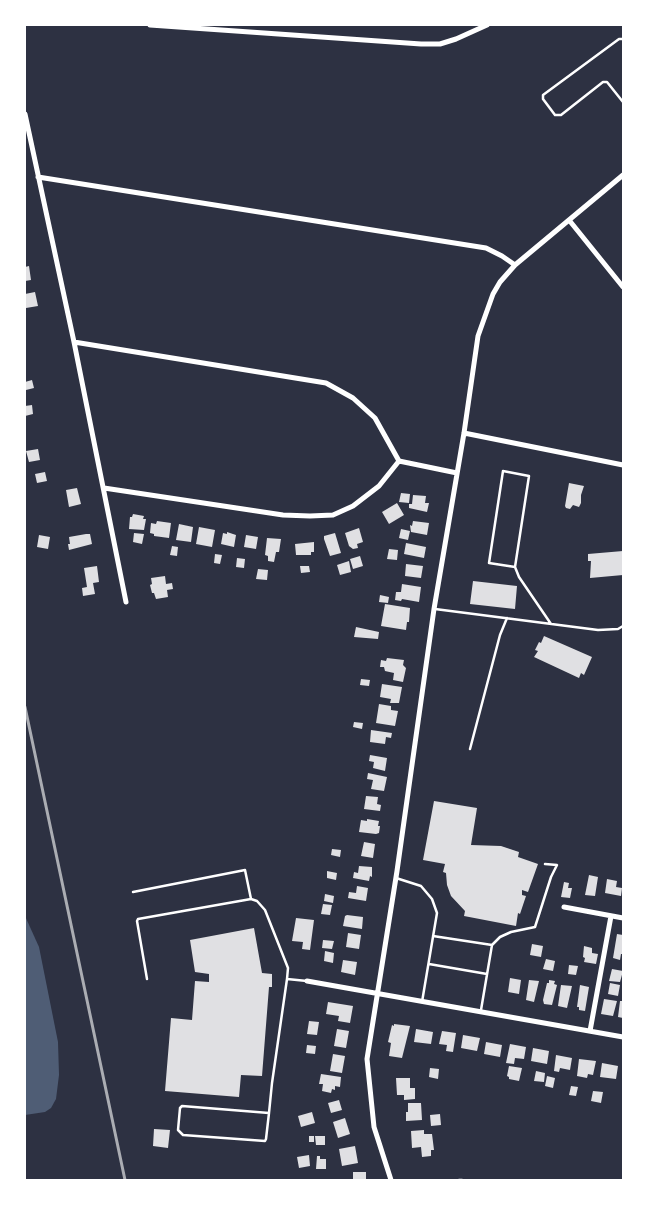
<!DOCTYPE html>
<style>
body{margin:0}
#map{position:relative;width:648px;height:1205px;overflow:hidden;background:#2d3142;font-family:"DejaVu Sans",sans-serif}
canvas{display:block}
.frame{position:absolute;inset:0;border:26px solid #fff;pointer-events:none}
</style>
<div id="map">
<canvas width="648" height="1205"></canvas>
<div class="frame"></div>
</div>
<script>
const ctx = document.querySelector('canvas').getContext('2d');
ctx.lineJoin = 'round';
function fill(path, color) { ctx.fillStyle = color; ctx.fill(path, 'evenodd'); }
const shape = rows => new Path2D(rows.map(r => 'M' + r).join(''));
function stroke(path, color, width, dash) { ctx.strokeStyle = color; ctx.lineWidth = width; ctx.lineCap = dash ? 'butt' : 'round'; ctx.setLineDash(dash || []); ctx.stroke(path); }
const water = shape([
 [25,916,39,947,58,1042,59,1075,56,1099,51,1108,45,1112,25,1115]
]);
const building = shape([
 [29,266,31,280,25,281,25,267],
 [35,292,38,306,26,308,25,294],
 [32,380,34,388,26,390,25,382],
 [32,405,33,414,25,416,25,406],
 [38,449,40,460,29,462,26,451],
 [45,472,47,481,37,483,35,474],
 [569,483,584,486,581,495,581,503,579,507,573,505,570,509,566,508,565,506],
 [77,488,81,504,69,507,66,490],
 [401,493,410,494,409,503,399,502],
 [413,495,426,496,425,503,429,503,427,512,409,508,409,504,412,504],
 [397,503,404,515,389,524,382,512],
 [133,514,144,516,143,519,146,519,144,530,129,529,130,517,132,517],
 [157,521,171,523,169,538,154,536,154,534,150,533,151,523,156,524],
 [413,521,429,523,427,535,411,532,410,525,412,526],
 [179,524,193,527,191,542,176,540],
 [199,527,215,530,212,547,196,544],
 [359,528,363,542,357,544,358,548,353,549,349,546,345,533],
 [401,529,410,531,408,540,399,538],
 [227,532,236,535,234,547,221,544,223,533,227,534],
 [134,533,144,534,142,544,133,542],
 [335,533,341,553,330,556,324,539,324,536],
 [86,534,90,534,92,544,69,550,68,544,70,544,69,537],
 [39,535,50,537,48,549,37,547],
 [246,535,258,537,256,549,244,547],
 [267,538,281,539,279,552,276,552,274,562,268,561,268,556,265,555],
 [314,542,314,552,311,552,311,555,296,555,295,544],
 [406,543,426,547,424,558,404,554],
 [172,546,178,547,177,556,170,555],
 [389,549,398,550,397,560,387,559],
 [623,551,623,575,590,578,591,561,588,561,588,554],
 [215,554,222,555,220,564,214,563],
 [360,556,363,566,353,569,350,559],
 [237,558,245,559,244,568,236,567],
 [349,561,351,572,340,575,337,565],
 [406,564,423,566,421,578,405,576],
 [97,566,99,582,93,583,95,594,83,596,82,588,87,587,84,568],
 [300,566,309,566,310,572,301,573],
 [258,569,268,570,267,580,256,579],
 [165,576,166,584,172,583,173,589,167,590,168,597,156,599,154,593,152,593,150,585,152,584,151,578],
 [473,581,517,586,515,609,470,604],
 [402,584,421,587,419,602,402,599,401,601,395,600,396,592,401,592],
 [380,595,389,597,388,603,379,602],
 [385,604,410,608,409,622,407,622,406,630,381,626],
 [356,627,379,632,378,639,354,637],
 [544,636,592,657,584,675,581,673,579,678,534,657,538,651,535,650,539,642,541,643],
 [387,658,404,660,403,665,406,668,403,682,393,680,394,673,385,671,384,667,380,667,381,660,386,661],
 [361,679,370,680,369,686,360,685],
 [382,684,402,687,399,703,390,703,391,699,380,697],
 [379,704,391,706,391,710,398,711,395,726,376,723],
 [354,722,363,723,362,729,353,727],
 [371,730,392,733,391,738,386,737,385,744,370,742],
 [370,755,387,758,385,771,373,768,374,762,369,761],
 [368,773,387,777,384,791,371,789,373,780,367,779],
 [366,796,378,797,377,804,381,805,380,811,364,809],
 [434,801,477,808,471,845,501,846,519,852,518,857,538,864,528,892,522,890,522,895,526,896,520,914,518,913,516,926,464,916,465,911,451,896,447,885,446,873,443,872,445,864,423,860],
 [367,819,379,821,378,826,380,826,379,833,376,834,359,832,361,820,367,821],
 [364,842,375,844,373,858,361,856],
 [332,849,341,850,340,857,331,855],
 [359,866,372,867,372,877,370,876,369,881,353,878,354,872,358,873],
 [327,871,337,873,336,880,327,878],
 [589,875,598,877,595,896,585,895],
 [607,879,617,881,616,887,622,888,621,896,605,893],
 [564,882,569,883,568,888,572,888,570,898,561,897],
 [357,886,368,888,366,901,348,898,349,892,356,893],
 [325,894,334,896,333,903,324,901],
 [323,904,332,905,330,915,321,914],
 [347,915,363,917,362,929,343,926,345,916],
 [296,918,314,920,310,950,302,949,303,942,292,941],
 [254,928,262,973,272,974,272,987,269,987,262,1076,241,1075,239,1097,165,1091,171,1018,192,1020,195,981,209,982,209,974,195,972,190,940],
 [348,933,361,935,359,949,346,947],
 [617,934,623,935,623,954,621,954,620,960,613,958],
 [323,940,334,941,332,949,322,948],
 [532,944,543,946,541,957,530,955],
 [584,946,592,948,592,953,598,954,596,964,584,962,585,958,583,957],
 [325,951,334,953,333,963,324,961],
 [546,959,555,961,553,971,543,969],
 [343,960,357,962,355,975,341,972],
 [569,965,578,966,576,975,568,974],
 [612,969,623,971,620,982,609,981],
 [510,978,521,980,519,994,508,992],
 [529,980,539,981,534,1002,526,1000],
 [549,980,555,981,554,984,557,985,552,1005,544,1004,543,1000,547,983,549,983],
 [610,983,620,985,618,996,608,994],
 [561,985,572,986,567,1008,558,1006],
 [580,985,589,987,585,1011,579,1010,579,1007,577,1007],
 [604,999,617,1001,613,1016,601,1014],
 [620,1001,623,1001,623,1018,618,1017],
 [328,1002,353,1006,350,1023,338,1021,339,1016,326,1014],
 [309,1021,319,1022,317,1035,307,1034],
 [394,1024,410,1026,402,1058,389,1056,391,1043,388,1042,392,1025,394,1026],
 [337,1029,349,1031,346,1048,334,1046],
 [416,1029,433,1032,431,1044,414,1042],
 [442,1031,456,1033,453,1052,446,1051,447,1045,439,1044],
 [463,1035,480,1038,477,1051,461,1048],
 [486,1042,502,1045,500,1057,484,1054],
 [510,1044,526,1047,524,1059,515,1058,514,1064,506,1063],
 [307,1045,316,1046,315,1054,306,1053],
 [533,1048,549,1051,547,1064,531,1061],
 [333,1054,345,1056,342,1073,330,1071],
 [556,1055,572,1058,570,1070,560,1068,559,1072,554,1071],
 [579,1059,596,1061,593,1075,588,1074,587,1078,577,1076],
 [602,1063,618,1066,616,1079,600,1077],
 [509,1066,522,1068,519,1081,509,1079,509,1077,507,1076],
 [430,1068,439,1069,438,1079,429,1077],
 [536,1071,545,1073,544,1082,534,1081],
 [321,1074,341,1077,340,1087,335,1086,335,1090,332,1089,331,1093,322,1091,323,1084,319,1084],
 [547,1076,555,1078,553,1088,545,1086],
 [396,1078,410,1078,410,1088,415,1088,415,1099,404,1100,404,1095,397,1095],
 [571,1086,578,1087,576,1096,569,1095],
 [593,1091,603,1092,601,1103,591,1101],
 [339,1100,342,1110,331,1113,328,1103],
 [408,1103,421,1103,422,1120,406,1121,406,1112,408,1112],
 [312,1112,315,1123,301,1127,298,1116],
 [440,1114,441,1125,431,1126,430,1115],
 [345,1118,350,1134,338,1138,333,1122],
 [154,1129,170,1130,168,1148,153,1146],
 [424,1130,424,1134,432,1134,434,1150,431,1150,431,1156,422,1157,421,1147,412,1148,411,1131],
 [309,1136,314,1136,314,1142,309,1142],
 [315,1136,325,1136,325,1145,316,1145],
 [355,1146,358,1163,342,1166,339,1149],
 [309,1155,310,1166,299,1168,297,1157],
 [317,1156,320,1156,320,1159,326,1159,326,1169,316,1169],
 [353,1172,366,1172,366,1180,353,1180]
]);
const service = shape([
 [623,39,619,39,543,95,543,99,555,115,561,115,603,82,607,82,623,102],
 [515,567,489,563,503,471,529,476,515,567,519,577,551,624],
 [435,609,598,630,618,629,623,626],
 [470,749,500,635,507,618],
 [396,878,421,886,432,899,437,913,422,1002],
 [133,892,245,870,251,899],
 [433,936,492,945],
 [429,964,487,974],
 [147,979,137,921,138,919,251,899,257,901,265,910,288,968,287,979,307,981],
 [481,1010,492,945,500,937,511,932,535,927,551,877,557,865,545,864],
 [269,1113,182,1106,180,1108,178,1130,183,1135,265,1141,266,1139,269,1113,272,1083,287,979],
 [459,1180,462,1180]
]);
const minor = shape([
 [150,25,421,44,440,44,456,39,487,25],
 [25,114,74,342,126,602],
 [38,177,486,248,502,256,515,265],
 [569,220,623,287],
 [74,342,326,383,353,398,375,418,399,461,457,473],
 [464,433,623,465],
 [104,488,283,515,310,516,333,515,353,506,379,486,399,461],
 [564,907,623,918],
 [307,981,623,1037],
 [590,1031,611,916],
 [391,1180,374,1127,367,1059,397,871,434,609,464,433,478,336,493,294,500,282,515,265,623,175]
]);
const rail = shape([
 [25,707,125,1180]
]);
fill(water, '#4f5d75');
fill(building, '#e0e0e3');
stroke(service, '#fff', 2.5);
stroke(minor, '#fff', 5);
stroke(rail, '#abadb3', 3);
</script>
